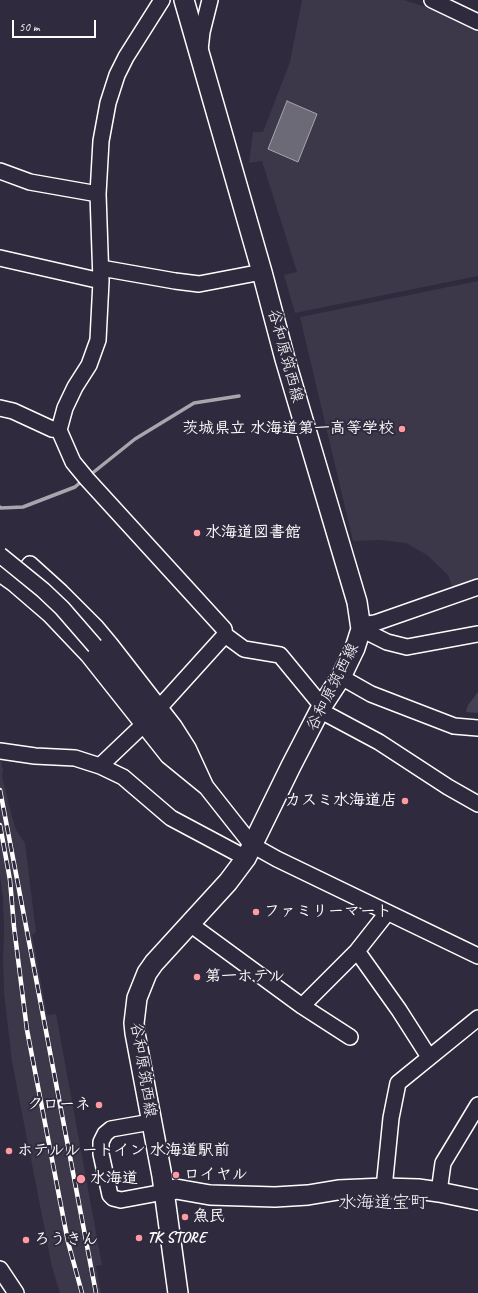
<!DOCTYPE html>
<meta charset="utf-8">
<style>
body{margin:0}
#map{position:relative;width:478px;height:1293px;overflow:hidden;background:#2f2a3d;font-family:Caveat,sans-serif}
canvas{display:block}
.scale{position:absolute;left:12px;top:20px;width:84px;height:18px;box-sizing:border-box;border:2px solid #fff;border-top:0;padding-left:5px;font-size:12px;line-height:14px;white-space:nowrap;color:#fff;-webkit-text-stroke:3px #2f2a3d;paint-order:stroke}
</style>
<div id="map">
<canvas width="478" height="1293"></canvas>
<div class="scale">50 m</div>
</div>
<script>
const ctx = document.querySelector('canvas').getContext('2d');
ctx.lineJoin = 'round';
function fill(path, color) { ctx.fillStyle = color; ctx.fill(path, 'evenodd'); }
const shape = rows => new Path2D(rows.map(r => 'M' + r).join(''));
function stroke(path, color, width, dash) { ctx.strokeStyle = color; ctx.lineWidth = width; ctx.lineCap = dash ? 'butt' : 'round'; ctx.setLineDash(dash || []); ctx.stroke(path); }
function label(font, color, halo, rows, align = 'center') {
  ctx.font = font + ' Caveat,"Klee One",sans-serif'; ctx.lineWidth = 4; ctx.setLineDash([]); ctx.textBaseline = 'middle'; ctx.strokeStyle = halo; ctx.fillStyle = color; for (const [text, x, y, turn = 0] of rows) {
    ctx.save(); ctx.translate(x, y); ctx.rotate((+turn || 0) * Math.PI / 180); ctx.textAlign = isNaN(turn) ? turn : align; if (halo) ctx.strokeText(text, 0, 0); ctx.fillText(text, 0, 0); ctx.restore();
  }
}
const built = shape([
 [302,0,404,0,441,12,478,31,478,276,295,313,284,275,297,272,262,161,249,163,253,132,263,132,290,62],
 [478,281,478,583,453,589,448,575,427,555,406,543,379,540,353,541,300,317],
 [0,756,3,770,2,776,12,816,16,830,25,843,36,932,32,935,47,1015,56,1014,102,1265,96,1266,101,1293,60,1293,52,1267,12,1062,4,993,3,959,4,929,3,899,0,876]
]);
const green = shape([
 [478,692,478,713,466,712,468,705]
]);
const water = shape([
 [287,101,317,114,298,162,268,149,287,101]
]);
const stream = shape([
 [90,475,135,439,194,403,239,396],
 [0,507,1,508,23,507,75,487,83,480]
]);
const minor = shape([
 [432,0,478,22],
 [200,50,202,32,210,0],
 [0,171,30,182,98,194],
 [0,258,101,281],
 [101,268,175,281,199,284,262,272],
 [0,408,13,411,52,429,59,430],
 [30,564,61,592,96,627,111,645,174,726,188,748,206,787,168,756,88,655,50,615,14,584,30,564],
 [0,574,14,584],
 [361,625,375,623,478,587],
 [361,629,387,642,407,647,477,634],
 [225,635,244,649,280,655,322,706],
 [95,646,252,845,277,859,478,956],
 [341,677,371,694,454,726,478,728],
 [159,708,225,635,224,629,87,479,73,462,59,430,65,408,75,387,89,365,98,340,101,281,98,194,101,141,108,103,117,75,126,57,162,0],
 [321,711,379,742,448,787,478,804],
 [0,751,35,756,75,758,100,766,123,777,171,818,246,858],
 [100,766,143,725],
 [190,924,302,1006,350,1037],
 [357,951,399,1010,429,1057],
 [302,1006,357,951,387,913],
 [151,1122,111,1129,105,1134,101,1142,101,1154,110,1195,113,1198,121,1200,164,1192],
 [384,1188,391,1118,398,1083,478,1018],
 [439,1192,443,1163,478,1105],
 [0,1269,16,1293]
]);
const major = shape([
 [164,1192,176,1189,210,1195,275,1197,308,1195,338,1190,384,1188,418,1189,439,1192,478,1200],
 [178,1293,162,1176,135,1033,134,1023,137,998,147,973,154,963,228,882,246,858,291,766,322,706,341,677,355,648,361,629,357,602,285,359,262,272,184,0]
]);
const rail = shape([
 [0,790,96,1293],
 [0,825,10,880,14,927,27,1030,68,1242,82,1293]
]);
const minorBridge = shape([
 [0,555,43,590,62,608,95,646]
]);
const markers = [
 [402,429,4,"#ff9aa2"],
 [197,533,4,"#ff9aa2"],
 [405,801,4,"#ff9aa2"],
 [256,912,4,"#ff9aa2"],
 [197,977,4,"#ff9aa2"],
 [99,1105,4,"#ff9aa2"],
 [9,1151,4,"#ff9aa2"],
 [176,1175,4,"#ff9aa2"],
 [81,1179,5,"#ff9aa2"],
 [185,1217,4,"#ff9aa2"],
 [139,1238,4,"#ff9aa2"],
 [26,1240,4,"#ff9aa2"]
];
const streetNames = [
 ["谷和原筑西線",285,356,75],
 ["谷和原筑西線",333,687,-63],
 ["谷和原筑西線",143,1070,81]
];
const poiNames = [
 ["茨城県立 水海道第一高等学校",394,429,"right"],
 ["水海道図書館",205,533],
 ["カスミ水海道店",397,801,"right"],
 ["ファミリーマート",264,912],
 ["第一ホテル",205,977],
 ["クローネ",91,1105,"right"],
 ["ホテルルートイン 水海道駅前",17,1151],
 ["ロイヤル",184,1175],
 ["水海道",90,1179],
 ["魚民",193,1217],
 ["TK STORE",147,1238],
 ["ろうきん",34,1240]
];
const quarterNames = [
 ["水海道宝町",383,1203]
];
fill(built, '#3c3749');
fill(green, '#464152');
fill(water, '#6d6a77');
stroke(water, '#a7a6ad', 1);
stroke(stream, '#a7a6ad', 3.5);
stroke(minor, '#fff', 18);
stroke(major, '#fff', 22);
stroke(minor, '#2f2a3d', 15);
stroke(major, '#2f2a3d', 19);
stroke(rail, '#fff', 4.5);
stroke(rail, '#2f2a3d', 3, [9]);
stroke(minorBridge, '#fff', 18, []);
stroke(minorBridge, '#2f2a3d', 15);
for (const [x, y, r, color] of markers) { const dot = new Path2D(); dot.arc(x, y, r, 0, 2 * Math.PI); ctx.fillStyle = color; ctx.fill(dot); stroke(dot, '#2f2a3d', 1.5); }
label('16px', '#fff', '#2f2a3d', streetNames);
label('bold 16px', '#fff', '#2f2a3d', poiNames, 'left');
label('18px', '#fff', '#2f2a3d', quarterNames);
</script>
